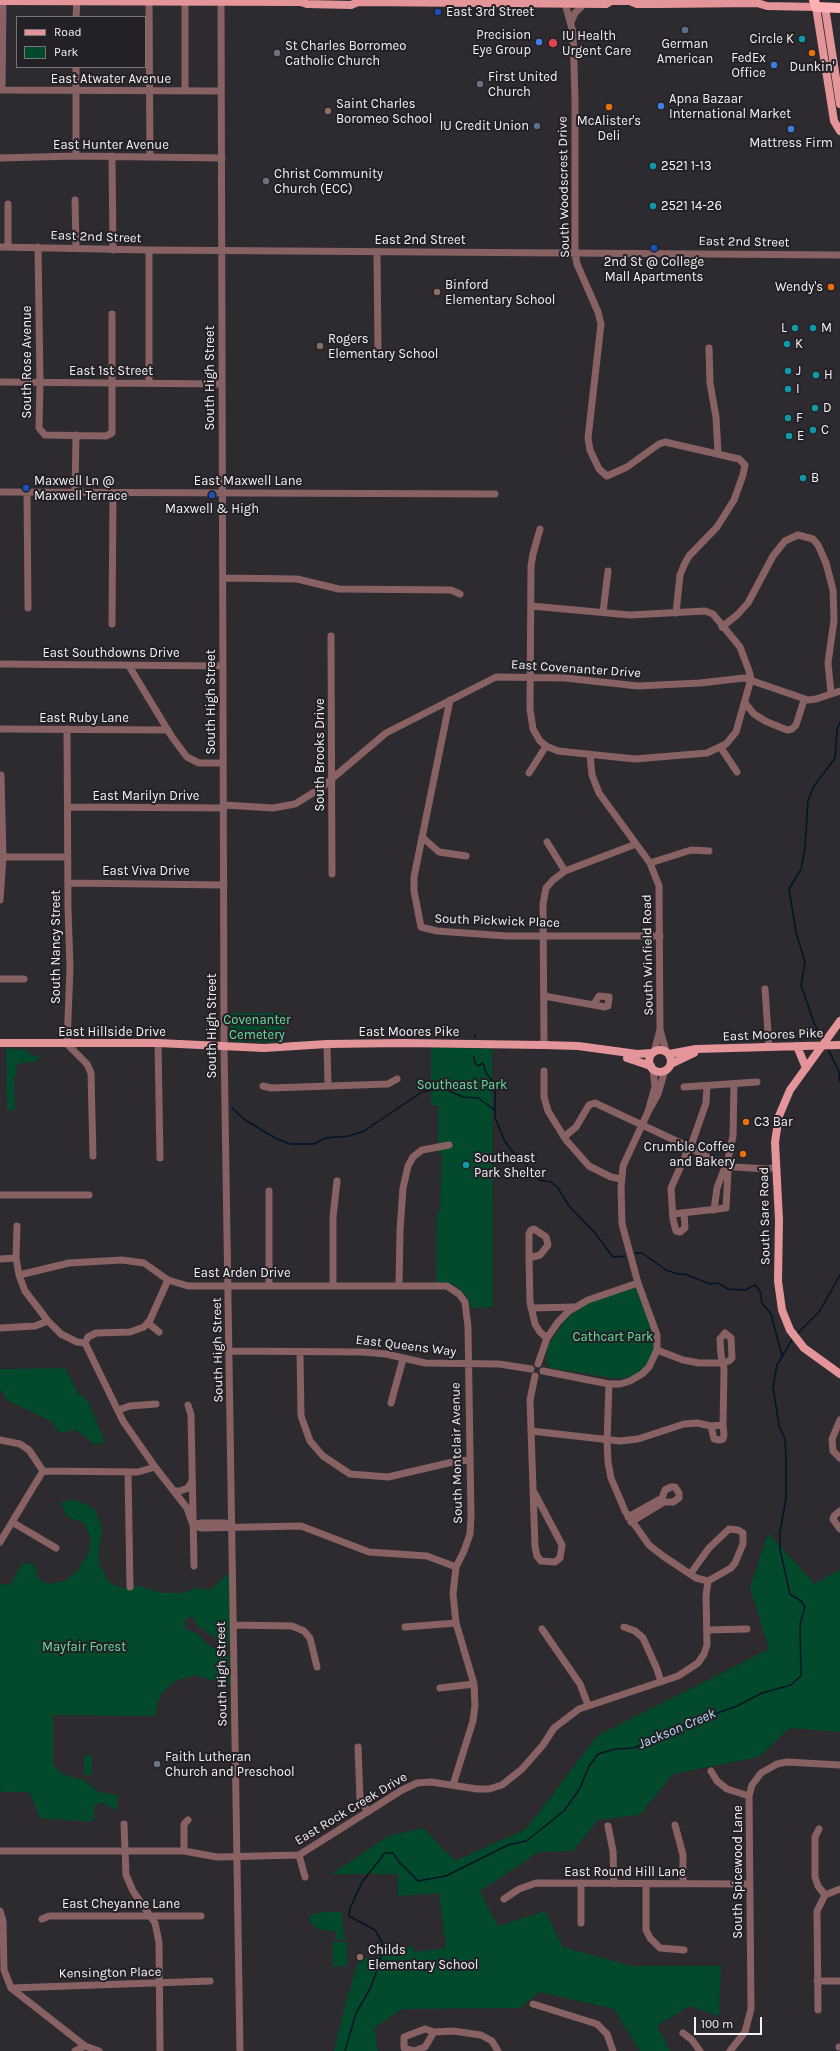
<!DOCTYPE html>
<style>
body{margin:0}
#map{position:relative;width:840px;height:2051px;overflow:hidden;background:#2d2a30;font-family:Karla,sans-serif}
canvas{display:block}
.legend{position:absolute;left:16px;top:16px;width:130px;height:52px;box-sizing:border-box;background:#232126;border:1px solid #777579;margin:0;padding:5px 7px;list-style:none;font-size:12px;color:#f4f2f6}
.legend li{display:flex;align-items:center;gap:8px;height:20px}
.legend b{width:20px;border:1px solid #777579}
.scale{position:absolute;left:694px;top:2017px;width:68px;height:18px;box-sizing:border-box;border:2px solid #f4f2f6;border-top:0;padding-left:5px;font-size:12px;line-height:14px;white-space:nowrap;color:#f4f2f6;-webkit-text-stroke:3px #232126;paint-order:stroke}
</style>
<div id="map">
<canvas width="840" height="2051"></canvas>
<ul class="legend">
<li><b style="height:5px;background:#e49599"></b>Road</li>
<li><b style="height:11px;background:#03492c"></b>Park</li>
</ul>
<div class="scale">100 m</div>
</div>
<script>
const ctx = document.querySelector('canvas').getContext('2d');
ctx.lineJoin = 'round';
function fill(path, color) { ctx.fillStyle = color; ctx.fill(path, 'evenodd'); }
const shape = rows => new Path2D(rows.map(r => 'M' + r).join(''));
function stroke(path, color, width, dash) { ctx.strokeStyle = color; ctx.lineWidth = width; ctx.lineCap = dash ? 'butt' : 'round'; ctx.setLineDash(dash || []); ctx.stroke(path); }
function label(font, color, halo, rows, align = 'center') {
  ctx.font = font + ' Karla,sans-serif'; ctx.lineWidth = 4; ctx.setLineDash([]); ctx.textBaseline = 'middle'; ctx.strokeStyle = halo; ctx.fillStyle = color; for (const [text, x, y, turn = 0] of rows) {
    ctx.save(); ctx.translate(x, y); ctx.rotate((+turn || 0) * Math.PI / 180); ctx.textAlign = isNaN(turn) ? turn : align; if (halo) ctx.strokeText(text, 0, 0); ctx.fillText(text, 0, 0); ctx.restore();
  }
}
const green = shape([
 [230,1013,284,1013,284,1042,235,1042,230,1038],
 [431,1047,492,1049,493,1307,471,1308,468,1299,460,1289,451,1283,436,1282,437,1212,440,1212,442,1154,438,1153,438,1106,431,1105],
 [6,1048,26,1050,31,1055,38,1056,38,1059,35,1062,21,1063,16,1066,16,1076,14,1077,15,1110,7,1110],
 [637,1287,656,1335,654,1355,642,1371,630,1377,619,1379,550,1368,546,1361,548,1345,567,1318,579,1308,599,1298],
 [65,1368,78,1393,88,1401,105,1443,94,1444,76,1430,59,1433,52,1422,7,1400,0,1389,0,1369],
 [74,1499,95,1509,102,1530,99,1547,99,1564,109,1582,120,1588,138,1586,164,1593,183,1593,195,1588,210,1590,231,1571,229,1647,199,1627,192,1616,185,1620,185,1629,198,1634,207,1644,224,1654,229,1654,230,1683,218,1682,196,1675,175,1681,162,1693,156,1708,156,1716,53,1715,53,1765,64,1775,84,1780,98,1792,117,1795,117,1811,102,1802,95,1806,93,1822,40,1818,29,1792,3,1792,0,1790,0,1584,10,1585,23,1563,34,1564,38,1578,48,1584,65,1581,77,1571,88,1554,91,1540,84,1523,67,1517,61,1503],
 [768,1533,815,1584,840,1569,840,1732,790,1728,759,1757,673,1774,640,1815,598,1820,573,1851,539,1852,480,1891,498,1926,545,1911,563,1947,632,1966,721,1966,719,2016,689,2006,657,2026,670,2051,640,2051,614,2009,539,1992,520,2008,402,2009,374,2028,378,2051,334,2051,344,2009,359,1959,392,1955,392,1949,413,1946,414,1952,446,1948,439,1893,398,1896,398,1874,332,1874,388,1836,423,1828,455,1861,526,1829,597,1736,769,1649,750,1588],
 [92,1755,92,1775,84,1775,84,1756],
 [324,1912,342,1912,344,1938,343,1940,337,1940,335,1931,326,1931,324,1928,321,1931,309,1922,310,1915],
 [332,1942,347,1942,347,1966,333,1967]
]);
const stream = shape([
 [475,1037,475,1034],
 [823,1040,814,1023,801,985,805,962,796,932,789,889,801,869,805,848,808,800,814,786,835,758,837,729,840,722],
 [828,1049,839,1072,840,1082],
 [474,1057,475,1063,478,1066,483,1063,486,1073,495,1084,495,1117,504,1140,512,1151,525,1162,539,1180,551,1182,558,1188,569,1206,595,1233,613,1257,625,1256],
 [232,1108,245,1120,275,1138,290,1144,314,1144,325,1138,349,1136,364,1131,422,1092,434,1090,445,1089,463,1097,478,1098,495,1110],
 [635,1253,642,1253,666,1270,678,1274,685,1274,710,1284,718,1283,728,1289,745,1290,755,1285,760,1291,762,1303,771,1314,782,1356],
 [797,1334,819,1312,840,1275],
 [345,2051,356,2013,370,1989,376,1973,381,1957,382,1942,375,1930,349,1916,350,1908,362,1882,385,1853,393,1853,399,1862,418,1881,446,1876,508,1845,526,1841,544,1827,564,1811,580,1788,589,1766,598,1754,616,1749,634,1748,689,1723,737,1706,762,1693,791,1685,801,1676,800,1624,805,1607,801,1601,790,1594,780,1550,780,1532,786,1498,786,1459,785,1439,779,1425,773,1387,777,1365,793,1338]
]);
const minor = shape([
 [564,0,573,32,575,98,575,253,577,264,598,312,601,324,588,438,590,450,599,469,607,476,627,467,659,444,665,442,739,459,745,465,743,475,734,500,717,527,689,556,684,565,680,575,676,613],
 [149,2,150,157],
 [221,2,224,1046,240,2051],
 [76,17,77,0],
 [571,22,575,13,584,4],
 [76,67,76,156],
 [0,90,221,91],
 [2,90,3,1],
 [185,91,185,2],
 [112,156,113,250],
 [0,158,76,156,222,158],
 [75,200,76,248],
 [0,247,149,250,840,255],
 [8,247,8,204],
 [38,247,40,382,39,428,45,435,106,436,112,433,112,314],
 [149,250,149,383],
 [377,252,378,351],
 [709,348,710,383,716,417,718,453],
 [0,382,222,384],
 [0,492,495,494],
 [27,492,28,608],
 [75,493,76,435],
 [223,578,297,579,339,589,451,590,460,594],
 [531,606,630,615,705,611,713,614,740,647,749,671,751,679,736,732,726,744,707,753,635,759,558,751,546,746,540,741,533,729,530,709,531,566,533,554,540,529],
 [603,612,608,571],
 [112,624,113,493],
 [722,627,737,615,748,603,773,556,785,541,798,535,813,539,818,545,826,563,833,590,834,620,828,663,831,693],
 [331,636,332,874],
 [0,664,222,666],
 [129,666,172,737,187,757,199,763,223,763],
 [450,700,414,877,414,891,421,927,437,931,507,936,660,936],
 [745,703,754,714,765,721,787,730,792,729,796,725,804,700],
 [0,729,168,730],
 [67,729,68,908,70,968,67,1044,87,1064,91,1073,93,1156],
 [721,748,737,772],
 [590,755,592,775,599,793,650,863,659,886,660,1030],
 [529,773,546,746],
 [224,805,273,808,295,804,321,788,386,733,496,677,565,678,638,686,700,683,744,678,808,700,816,699,840,691],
 [68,807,224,808],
 [422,837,439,852,466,856],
 [547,842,565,871],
 [3,857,67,857],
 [650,863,691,850,709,851],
 [68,883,224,885],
 [0,900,3,857,1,775],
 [0,979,24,979],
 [765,989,769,1047],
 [544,996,605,1007,608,1006,609,997,599,996,594,1004],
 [158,1043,160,1158],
 [327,1044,328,1085],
 [544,1045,543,904,546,888,553,880,565,871,636,844],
 [654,1052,660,1030,666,1051],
 [653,1069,655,1087,648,1112,658,1094,665,1070],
 [544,1071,544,1097,548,1111,566,1140,589,1166,611,1177,621,1179],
 [263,1086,271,1088,388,1084,397,1079],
 [684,1087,757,1082],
 [564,1137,576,1127,589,1105,595,1103,685,1145],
 [692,1143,706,1103,707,1086],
 [694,1150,715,1161,734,1167,768,1169,775,1167],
 [0,1195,89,1195],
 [714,1210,717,1188,728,1159,733,1136,734,1084],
 [684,1213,685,1228,680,1232,676,1231,673,1219,671,1188,687,1152],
 [673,1214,726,1208,728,1171,726,1167],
 [17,1226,16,1258,19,1275,25,1291,48,1321,61,1334,77,1342,85,1343,123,1421,155,1467],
 [529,1258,540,1255,548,1245,546,1237,534,1229,531,1230,529,1234,529,1258,530,1302,535,1324,540,1332,547,1338],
 [0,1259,16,1258],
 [19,1275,69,1263,122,1260,144,1263,168,1280,188,1286,447,1286,459,1294,465,1302,468,1327,471,1517,470,1534,464,1551,456,1567,453,1594,456,1623,474,1684,475,1705,473,1721,453,1785],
 [269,1285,269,1191],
 [333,1285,333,1217,337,1181],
 [399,1285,400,1230,403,1188,408,1166,413,1157,422,1150,449,1145],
 [531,1308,575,1307],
 [148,1323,159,1332],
 [0,1328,35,1326,48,1321],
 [85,1343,88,1337,96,1333,130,1332,144,1327,150,1320,168,1280],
 [657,1350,683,1360,699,1363,723,1363,729,1361,732,1358,731,1338,725,1333,720,1339,721,1355,722,1360,723,1363,724,1369,723,1425,711,1426],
 [230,1351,362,1352,386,1354,425,1363,499,1364,531,1369],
 [300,1352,301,1416,310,1441,323,1456,350,1474,388,1477,457,1461,470,1460],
 [538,1364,547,1338,558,1322,569,1311,588,1300,638,1283],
 [543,1371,609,1384,620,1384,630,1381,642,1374,649,1367,657,1350,657,1335,638,1283,622,1224,621,1188,623,1166,648,1112],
 [609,1384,607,1441,608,1462,611,1478,625,1511,649,1545,663,1556,696,1578,708,1581,731,1568,735,1563,743,1544,743,1533,738,1530,729,1529,709,1548,691,1573],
 [391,1403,403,1359],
 [188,1405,191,1415,194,1566],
 [118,1410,130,1406,156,1404],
 [840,1420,832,1439,833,1451,840,1458],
 [531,1431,620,1441,638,1439,684,1424,697,1423,711,1426,714,1439,719,1440,723,1439,724,1435,723,1425],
 [0,1440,20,1444,29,1450,43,1471],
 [43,1471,138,1472,155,1467,187,1508,193,1525,201,1528,301,1526,369,1552,427,1556,456,1567],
 [128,1472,130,1587],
 [174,1491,180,1491,188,1488,191,1483],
 [535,1494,562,1545,560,1558,555,1562,541,1561,537,1556,535,1547,530,1400,535,1376],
 [840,1511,834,1516,833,1519,840,1529],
 [628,1517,662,1498,665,1490,671,1487,675,1487,679,1493,679,1498,673,1502,664,1502,631,1522],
 [12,1522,56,1548],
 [193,1525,201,1523,225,1523,232,1527],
 [0,1542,43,1471],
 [233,1625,292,1626,304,1631,310,1638,317,1667],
 [405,1627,456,1623],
 [624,1627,635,1631,643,1638,657,1669,661,1682],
 [542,1629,580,1684,588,1705],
 [707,1630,747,1629],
 [440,1688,474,1684],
 [358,1747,360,1799,368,1812],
 [711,1771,717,1781,727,1789,749,1796],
 [124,1824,126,1875,133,1891,155,1923,159,1942,160,2051],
 [675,1825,683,1855,683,1884],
 [608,1826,613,1851,614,1884],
 [819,1829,815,1837,815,1877,818,1886,825,1895],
 [0,1851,184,1851,217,1857,299,1855,402,1790,417,1783,431,1782,477,1789,489,1789,502,1785,522,1769,543,1745,554,1728,579,1709,678,1676,698,1663,704,1654,707,1645,706,1596,708,1581],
 [184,1851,184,1824,188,1820],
 [299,1855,305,1877],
 [581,1883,581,1923],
 [646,1884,646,1930,650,1938,660,1948,684,1950],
 [504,1899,519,1889,536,1883,750,1884],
 [0,1911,3,1921,4,1970,11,1988,85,2046,99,2051],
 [42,1919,49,1916,201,1916],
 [817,1981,840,1981],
 [11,1988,210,1981],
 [533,2004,597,2024,607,2034,613,2051],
 [818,2010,817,1911,825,1895,840,1889],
 [434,2032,425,2047,414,2051,404,2048,404,2037,425,2029,434,2032,453,2031,481,2035,492,2041,498,2051],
 [683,2033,692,2040,700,2051],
 [839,2047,840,2047],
 [75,2051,85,2046],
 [730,2051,745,2032,751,2009,749,1796,752,1785,761,1773,777,1764,787,1762,840,1765]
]);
const major = shape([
 [0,1,301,2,307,4,351,5,358,2,606,4,611,1,630,1,637,4,659,4,757,3,767,6,816,7,834,121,840,131],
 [825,7,840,104],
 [840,1021,790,1090,779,1116,775,1142,779,1220,778,1281,782,1310,790,1330,804,1348,840,1374],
 [0,1043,158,1043,264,1048,327,1044,403,1043,544,1045,578,1046,637,1054,652,1053],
 [797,1046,806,1068],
 '649 1061a11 11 0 1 1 22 0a11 11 0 1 1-22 0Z',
 [669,1054,696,1049,840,1045],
 [627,1058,651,1066],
 [671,1064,694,1053]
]);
const highway = shape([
 [814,0,816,7,840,8]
]);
const markers = [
 [438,12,4,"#1a4fb4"],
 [685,30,4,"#5c6f8a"],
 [802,39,4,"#0f9aa8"],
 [539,42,4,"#3f7fe0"],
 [553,43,5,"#e0444e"],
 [277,53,4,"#6b7280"],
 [812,53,4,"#e8710a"],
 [774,65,4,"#3f7fe0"],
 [480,84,4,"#6b7280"],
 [661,106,4,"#3f7fe0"],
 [609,107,4,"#e8710a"],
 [328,111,4,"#8d6e63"],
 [537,126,4,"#5c6f8a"],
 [791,129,4,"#3f7fe0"],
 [653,166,4,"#0f9aa8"],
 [266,181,4,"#6b7280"],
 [653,206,4,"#0f9aa8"],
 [654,248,4,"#1a4fb4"],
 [831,287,4,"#e8710a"],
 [437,292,4,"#8d6e63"],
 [795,328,4,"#0f9aa8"],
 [813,328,4,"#0f9aa8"],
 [787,344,4,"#0f9aa8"],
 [320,346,4,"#8d6e63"],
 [788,371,4,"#0f9aa8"],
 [816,375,4,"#0f9aa8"],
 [788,389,4,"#0f9aa8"],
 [815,408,4,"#0f9aa8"],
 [788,418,4,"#0f9aa8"],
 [813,430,4,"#0f9aa8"],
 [789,436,4,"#0f9aa8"],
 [803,478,4,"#0f9aa8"],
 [26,488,4,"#1a4fb4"],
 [212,495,4,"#1a4fb4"],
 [746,1122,4,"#e8710a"],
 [743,1154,4,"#e8710a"],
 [466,1165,4,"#0f9aa8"],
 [157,1764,4,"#6b7280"],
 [360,1957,4,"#8d6e63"]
];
const poiNames = [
 ["East 3rd Street",446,12],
 ["Precision",531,35,"right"],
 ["Eye Group",531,50,"right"],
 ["IU Health",562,36],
 ["Urgent Care",562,51],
 ["Circle K",794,39,"right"],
 ["German",685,44,"center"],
 ["American",685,59,"center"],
 ["St Charles Borromeo",285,46],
 ["Catholic Church",285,61],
 ["FedEx",766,58,"right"],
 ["Office",766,73,"right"],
 ["Dunkin'",812,67,"center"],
 ["First United",488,77],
 ["Church",488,92],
 ["Apna Bazaar",669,99],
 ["International Market",669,114],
 ["Saint Charles",336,104],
 ["Boromeo School",336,119],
 ["McAlister's",609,121,"center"],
 ["Deli",609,136,"center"],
 ["IU Credit Union",529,126,"right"],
 ["Mattress Firm",791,143,"center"],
 ["2521 1-13",661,166],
 ["Christ Community",274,174],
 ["Church (ECC)",274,189],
 ["2521 14-26",661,206],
 ["2nd St @ College",654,262,"center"],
 ["Mall Apartments",654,277,"center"],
 ["Binford",445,285],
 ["Elementary School",445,300],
 ["Wendy's",823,287,"right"],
 ["L",787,328,"right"],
 ["M",821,328],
 ["Rogers",328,339],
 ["Elementary School",328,354],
 ["K",795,344],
 ["J",796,371],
 ["H",824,375],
 ["I",796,389],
 ["D",823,408],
 ["F",796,418],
 ["C",821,430],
 ["E",797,436],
 ["B",811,478],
 ["Maxwell Ln @",34,481],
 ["Maxwell Terrace",34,496],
 ["Maxwell & High",212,509,"center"],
 ["C3 Bar",754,1122],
 ["Crumble Coffee",735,1147,"right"],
 ["and Bakery",735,1162,"right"],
 ["Southeast",474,1158],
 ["Park Shelter",474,1173],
 ["Faith Lutheran",165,1757],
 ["Church and Preschool",165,1772],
 ["Childs",368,1950],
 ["Elementary School",368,1965]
];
const streetNames = [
 ["East Atwater Avenue",111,79],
 ["East Hunter Avenue",111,145],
 ["South Woodscrest Drive",564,187,-91],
 ["East 2nd Street",96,237,2],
 ["East 2nd Street",420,240],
 ["East 2nd Street",744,242,1],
 ["South Rose Avenue",27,362,-90],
 ["East 1st Street",111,371],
 ["South High Street",210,378,-90],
 ["East Maxwell Lane",248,481],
 ["East Southdowns Drive",111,653],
 ["East Covenanter Drive",576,669,4],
 ["South High Street",211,702,-90],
 ["East Ruby Lane",84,718],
 ["South Brooks Drive",320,755,-90],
 ["East Marilyn Drive",146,796],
 ["East Viva Drive",146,871],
 ["South Pickwick Place",497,921,2],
 ["South Nancy Street",56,947,-90],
 ["South Winfield Road",648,955,-91],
 ["South High Street",212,1026,-90],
 ["East Hillside Drive",112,1032],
 ["East Moores Pike",409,1032],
 ["East Moores Pike",773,1035,-2],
 ["South Sare Road",765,1216,-91],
 ["East Arden Drive",242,1273],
 ["East Queens Way",406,1346,7],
 ["South High Street",218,1350,-91],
 ["South Montclair Avenue",457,1453,-91],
 ["South High Street",222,1674,-91],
 ["East Rock Creek Drive",351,1809,-31],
 ["East Round Hill Lane",625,1872],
 ["South Spicewood Lane",738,1872,-90],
 ["East Cheyanne Lane",121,1904],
 ["Kensington Place",110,1973,-1]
];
const parkNames = [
 ["Covenanter",257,1020],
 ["Cemetery",257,1035],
 ["Southeast Park",462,1085],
 ["Cathcart Park",613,1337],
 ["Mayfair Forest",84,1647]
];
const waterNames = [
 ["Jackson Creek",677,1729,-23]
];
fill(green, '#03492c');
stroke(stream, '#011627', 1.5);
stroke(minor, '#886163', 7);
stroke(major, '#e49599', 8);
stroke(highway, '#fdb0b4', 10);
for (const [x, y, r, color] of markers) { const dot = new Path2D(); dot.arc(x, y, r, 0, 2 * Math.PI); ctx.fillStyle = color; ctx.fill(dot); stroke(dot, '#232126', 1.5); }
label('13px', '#f4f2f6', '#232126', poiNames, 'left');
label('13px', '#f4f2f6', '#232126', streetNames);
label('13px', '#65dfa1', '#232126', parkNames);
label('italic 14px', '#bbdffe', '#232126', waterNames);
</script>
